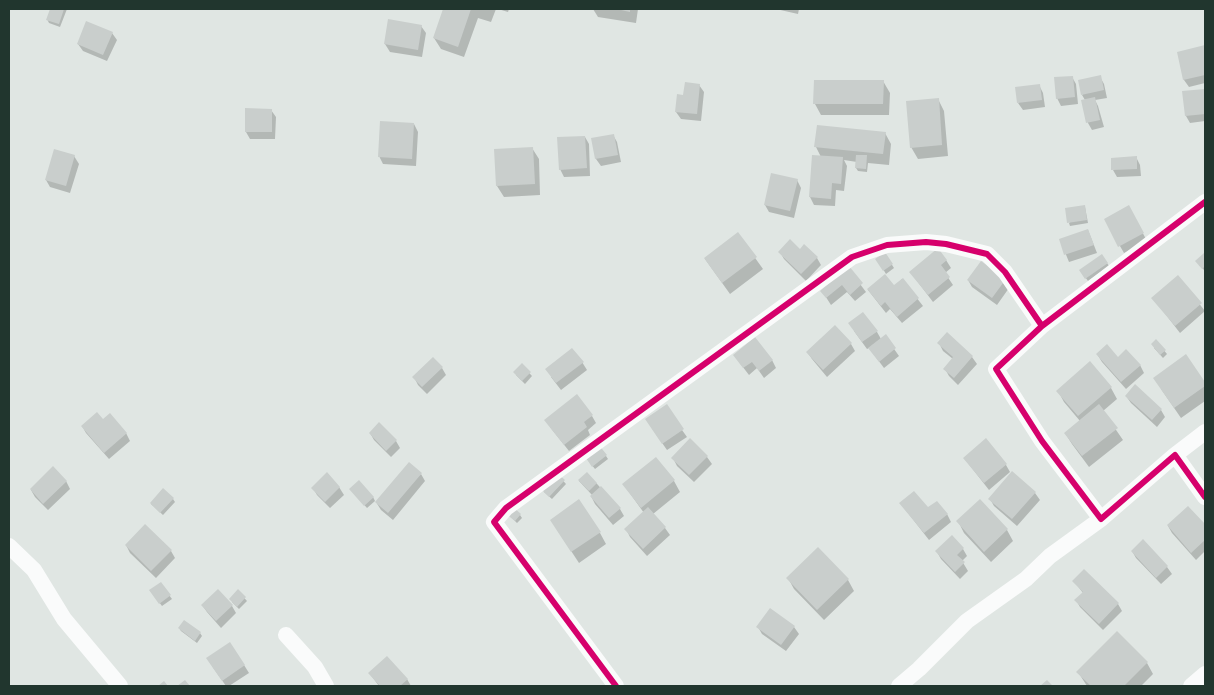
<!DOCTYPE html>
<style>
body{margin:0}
#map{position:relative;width:1214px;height:695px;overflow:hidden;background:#e0e6e3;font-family:"Open Sans",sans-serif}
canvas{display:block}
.frame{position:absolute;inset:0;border:10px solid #21362e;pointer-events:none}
</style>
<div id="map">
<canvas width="1214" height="695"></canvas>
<div class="frame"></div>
</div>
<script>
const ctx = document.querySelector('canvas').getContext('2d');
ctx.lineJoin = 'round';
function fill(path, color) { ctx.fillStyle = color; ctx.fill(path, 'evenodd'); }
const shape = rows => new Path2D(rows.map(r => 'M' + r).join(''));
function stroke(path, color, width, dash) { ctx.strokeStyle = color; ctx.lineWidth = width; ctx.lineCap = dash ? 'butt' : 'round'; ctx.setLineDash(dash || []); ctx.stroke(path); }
const shadow = shape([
 [51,9,67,9,60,27,49,23,47,19],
 [445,9,496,9,491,22,478,18,464,57,441,49,434,38],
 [498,9,509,9,508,12],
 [593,9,638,9,636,23,598,17],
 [776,9,799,9,798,14],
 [421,26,426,33,422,57,390,52,385,44],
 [112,33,117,40,107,61,83,51,78,44],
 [1205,47,1205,83,1189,87,1184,80,1178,53],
 [1072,77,1076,84,1078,104,1061,106,1057,98],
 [1100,77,1104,84,1107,98,1095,100,1098,106,1104,127,1092,130,1088,123,1082,101,1085,100,1082,95],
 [883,81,890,93,889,115,821,115,815,104],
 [699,85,704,92,701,121,681,119,676,112,685,96],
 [1039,85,1043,93,1045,107,1023,110,1018,103],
 [1205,90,1205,121,1190,123,1186,116,1183,92],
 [938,99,944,111,948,156,918,159,911,147],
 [271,110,276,117,275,139,250,139,246,132],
 [414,124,418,132,416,166,383,164,379,156],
 [885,133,891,144,889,165,868,163,867,172,858,171,856,168,857,162,844,160,847,166,844,191,836,190,835,206,814,205,810,197,813,156,821,157,816,147],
 [613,135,617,142,621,162,601,166,596,159,593,139],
 [585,137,589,144,590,176,564,177,560,169],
 [532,148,539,159,540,195,504,197,497,186],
 [74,156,79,164,70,193,50,187,46,180],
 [1136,157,1140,165,1141,176,1117,177,1113,170],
 [797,180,801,188,794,218,769,212,765,205],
 [1085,207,1088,223,1070,226,1069,223],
 [1129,207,1147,241,1124,253,1105,220],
 [1088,230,1097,253,1069,262,1060,240],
 [738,234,763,269,730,294,705,259],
 [800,250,817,258,821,265,806,281,784,259,780,252],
 [885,254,894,268,886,274,877,259],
 [1204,254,1205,256,1205,271,1199,265],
 [946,260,951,268,945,273,953,285,933,302,911,273],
 [981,263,1009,288,997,305,972,287,968,280],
 [1107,263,1109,266,1088,281,1083,274],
 [848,268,866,292,855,301,847,292,831,305,822,291],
 [1178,277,1205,311,1180,333,1153,298],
 [902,279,923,306,902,323,890,309,886,313,868,290,894,287],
 [854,331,877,332,881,339,885,336,899,356,884,368,869,348,867,349],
 [1156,341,1167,354,1163,358,1154,348],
 [939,343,972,357,977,364,958,385,949,376,945,369,953,359,943,351],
 [851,344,855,351,827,377,812,359,807,352],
 [1097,354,1140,365,1144,373,1126,389,1102,362],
 [1186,356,1205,384,1205,401,1181,418,1161,389],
 [772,360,776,368,764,378,757,368,749,375,739,362],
 [582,362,587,370,561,390,551,377],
 [522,365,532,376,525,384,516,375],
 [442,368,446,375,427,394,418,385,414,377],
 [1111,388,1117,399,1103,411,1123,440,1089,467,1072,444,1065,433,1080,421,1064,402,1058,391],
 [1126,396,1161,410,1165,417,1157,427,1131,403],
 [592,416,596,423,588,430,590,435,569,451,550,427],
 [103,421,126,433,130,441,109,459,86,433,82,426],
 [651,427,682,430,687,437,667,450],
 [370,433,396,441,400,448,391,457,374,440],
 [690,440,707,457,712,464,694,482,677,466,673,458],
 [606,456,608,459,595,469,587,459],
 [656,458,674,481,680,492,653,514,665,528,670,535,647,556,630,537,626,529,644,513,624,485],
 [964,458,1006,465,1010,472,989,490],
 [587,473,620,509,624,516,613,525,595,504,591,496,592,495,579,481],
 [1012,473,1035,493,1040,500,1017,526,994,506,990,499],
 [421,474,425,481,393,520,381,510,376,502],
 [557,474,566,484,552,499,544,492],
 [66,481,70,489,48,510,35,497,31,490],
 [339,487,344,495,330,508,317,495,313,488],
 [353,492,373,497,375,501,367,508],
 [173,499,175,502,163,515,151,504],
 [901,504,947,514,951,522,929,540],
 [1188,507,1205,526,1205,551,1196,560,1172,533,1168,526],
 [508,514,520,515,522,518,517,523],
 [958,521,1007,530,1013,541,991,562,964,533],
 [558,531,600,533,606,544,579,563],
 [1143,541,1167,567,1172,574,1161,584,1136,558,1132,551],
 [126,545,171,551,175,558,156,578,130,553],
 [963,549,967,556,962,561,968,571,960,579,941,559,937,552],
 [788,578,848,580,854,591,824,620,794,589],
 [1074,581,1118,604,1122,611,1103,630,1080,607,1076,600,1083,593],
 [160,583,172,599,162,606,153,594],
 [218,590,232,606,236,613,221,628,207,612,202,605],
 [238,591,247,601,239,609,232,602],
 [184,621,200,633,202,636,197,643,181,631,179,628],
 [758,627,794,627,799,634,786,651,762,634],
 [1147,663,1153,674,1141,686,1087,686,1078,672],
 [244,665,249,673,229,686,226,686,212,666],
 [370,674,407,679,411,686,379,686]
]);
const building = shape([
 [50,9,64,9,59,24,46,20],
 [443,9,471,9,458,47,433,38],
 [617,9,630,9,630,12],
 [388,19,422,25,418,50,384,44],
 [86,21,113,32,103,55,77,44],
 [1205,45,1205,75,1183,80,1177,52],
 [1101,75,1104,90,1081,95,1078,80],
 [1073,76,1075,97,1056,99,1054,77],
 [814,80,884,80,883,104,813,104],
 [685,82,700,84,697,114,675,112,677,94,683,95],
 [1040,84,1042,100,1017,103,1015,87],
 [1205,89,1205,114,1185,116,1182,91],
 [1095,97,1100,120,1086,123,1081,100],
 [939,98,942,145,910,148,906,101],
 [245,108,272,109,272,132,245,132],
 [380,121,414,123,412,159,378,157],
 [817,125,886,132,883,154,814,147],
 [614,134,618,155,595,159,591,138],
 [585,136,587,168,559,170,557,137],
 [533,147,535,184,496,186,494,149],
 [54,149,75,155,66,186,45,180],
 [812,155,843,157,841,184,832,183,831,199,809,197],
 [856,155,867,155,866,169,855,168],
 [1137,156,1137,169,1111,170,1111,158],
 [771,173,798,179,790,211,764,205],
 [1085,205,1087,220,1067,223,1065,208],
 [1129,205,1144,233,1118,247,1104,219],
 [1088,229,1094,245,1064,255,1059,239],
 [738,232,757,257,722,283,704,258],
 [790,239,800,249,804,244,818,257,801,274,778,252],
 [938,248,947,260,941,265,950,277,928,295,909,272],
 [885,252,893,264,883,271,875,259],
 [1204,253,1205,266,1202,269,1195,261],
 [1102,254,1108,263,1085,279,1079,270],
 [981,261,1006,279,992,298,967,280],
 [849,266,863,283,850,295,842,285,826,298,820,291],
 [885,274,894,285,903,278,919,298,897,317,885,302,881,306,867,289],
 [1178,275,1202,303,1175,326,1151,298],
 [863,312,878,331,862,342,848,323],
 [835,325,852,343,823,370,806,352],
 [947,332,973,356,954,378,943,369,953,357,937,343],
 [886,334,896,348,879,362,868,348],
 [755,337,773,360,759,371,752,362,743,368,733,355],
 [1156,339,1166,350,1160,355,1151,344],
 [1107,344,1118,357,1126,349,1141,365,1121,382,1096,354],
 [572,348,584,362,556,383,545,369],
 [1186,354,1205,382,1205,386,1174,408,1153,378],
 [433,357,443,367,422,387,412,377],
 [1090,361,1112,387,1078,416,1056,391],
 [522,363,531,372,522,381,513,372],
 [1135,384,1162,409,1152,420,1125,396],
 [577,394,593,415,584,422,587,427,564,445,544,420],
 [667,404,684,429,662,444,645,419],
 [1099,404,1118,428,1082,456,1064,433],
 [97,412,103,419,110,413,127,433,104,453,81,426],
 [379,422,397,440,386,451,369,433],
 [690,438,708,456,689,475,671,458],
 [986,438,1007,464,984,483,963,458],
 [598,444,607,455,592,467,584,455],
 [656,457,675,480,641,508,622,484],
 [409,462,422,473,388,513,375,502],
 [53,466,67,481,43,504,30,489],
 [1012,471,1036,492,1012,519,988,499],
 [327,472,340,487,325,502,311,488],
 [587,472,597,483,589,491,578,480],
 [557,473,565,480,549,497,541,489],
 [359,480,374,497,364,506,349,489],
 [601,486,621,508,609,518,590,496],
 [163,488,174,498,160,513,150,503],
 [914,491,928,507,937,501,948,514,924,533,899,503],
 [579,499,601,532,571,552,550,520],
 [980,499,1008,529,984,552,956,521],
 [512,506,521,514,515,521,506,514],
 [1188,506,1205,524,1205,540,1191,553,1167,525],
 [648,507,666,527,643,549,624,529],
 [145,524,172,550,151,571,125,545],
 [952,535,964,548,957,555,965,562,955,572,935,551],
 [1143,539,1168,566,1156,578,1131,551],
 [818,547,849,579,817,610,786,578],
 [1084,569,1119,603,1099,624,1074,600,1083,592,1072,581],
 [161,582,171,595,159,604,149,590],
 [218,589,233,605,216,621,201,605],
 [238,589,246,597,237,607,229,599],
 [770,608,795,626,781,645,756,627],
 [184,620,201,632,195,641,178,628],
 [1117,631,1148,662,1124,686,1091,686,1076,672],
 [230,642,245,665,222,681,206,658],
 [387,656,408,679,400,686,380,686,368,673],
 [185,680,190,686,177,686],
 [1047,680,1053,686,1040,686],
 [164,681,168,686,158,686]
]);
const minor = shape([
 [1205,202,1042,326,996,369,1042,441,1101,519,1175,455,1205,497],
 [1175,455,1205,432],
 [9,546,34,570,64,619,120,686],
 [286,635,315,667,326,686],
 [616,686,494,522,506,508,852,257,887,245,926,242,946,244,987,254,1005,272,1042,326],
 [899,686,919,669,967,621,1026,579,1050,556,1101,519],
 [1191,686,1205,674]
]);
const cycleway = shape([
 [1205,202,1042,326,996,369,1042,441,1101,519,1175,455,1205,497],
 [616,686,494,522,506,508,852,257,887,245,926,242,946,244,987,254,1005,272,1042,326]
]);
fill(shadow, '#0003');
fill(building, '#c9cecc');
stroke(minor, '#fafbfb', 16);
stroke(cycleway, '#d6006c', 6);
</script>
